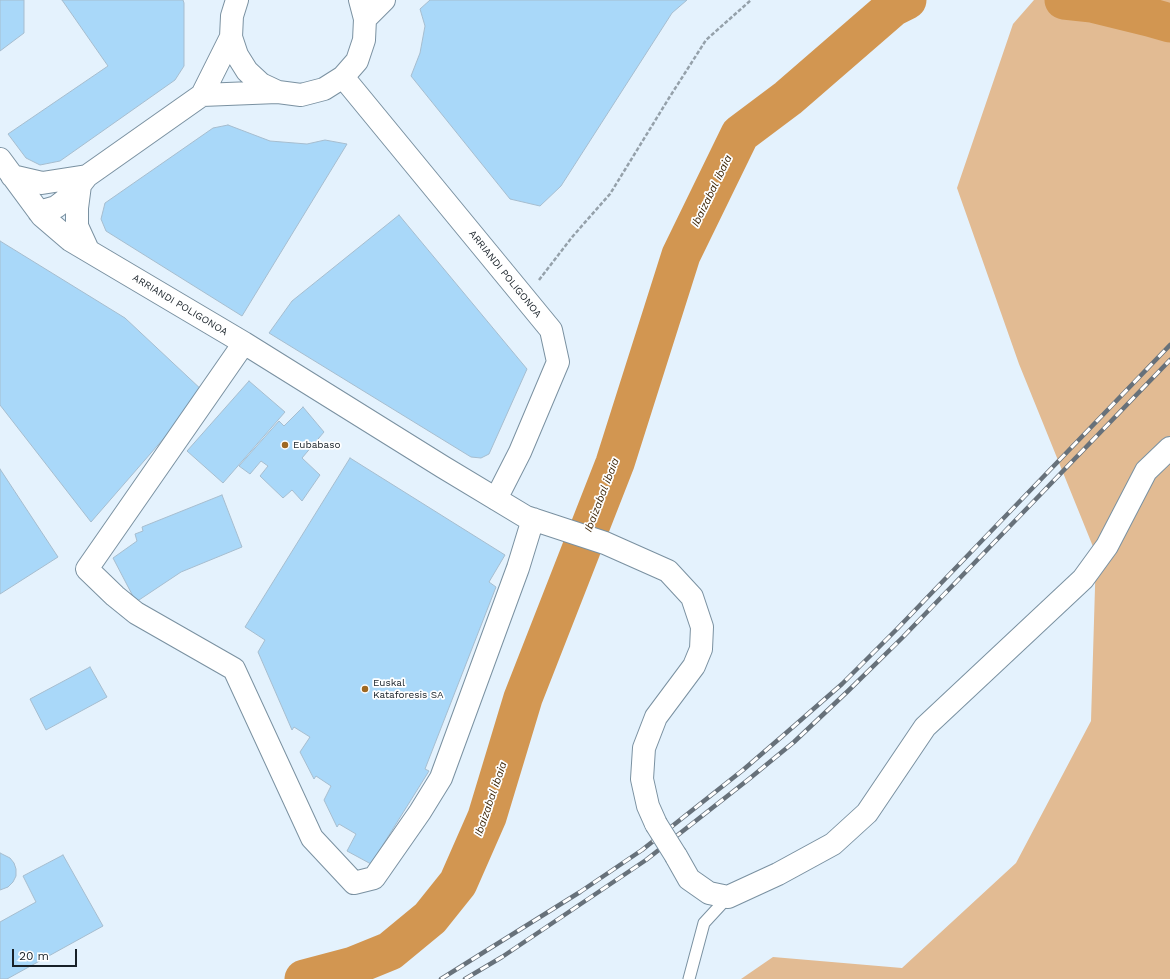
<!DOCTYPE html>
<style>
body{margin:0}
#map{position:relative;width:1170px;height:979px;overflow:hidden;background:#e4f2fd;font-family:"Work Sans",sans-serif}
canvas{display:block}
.scale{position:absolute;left:12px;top:949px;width:65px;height:18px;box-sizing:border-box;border:2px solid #182128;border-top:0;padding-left:5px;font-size:12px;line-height:14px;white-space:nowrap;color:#182128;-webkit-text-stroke:3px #fff;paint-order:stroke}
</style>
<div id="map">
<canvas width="1170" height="979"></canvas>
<div class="scale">20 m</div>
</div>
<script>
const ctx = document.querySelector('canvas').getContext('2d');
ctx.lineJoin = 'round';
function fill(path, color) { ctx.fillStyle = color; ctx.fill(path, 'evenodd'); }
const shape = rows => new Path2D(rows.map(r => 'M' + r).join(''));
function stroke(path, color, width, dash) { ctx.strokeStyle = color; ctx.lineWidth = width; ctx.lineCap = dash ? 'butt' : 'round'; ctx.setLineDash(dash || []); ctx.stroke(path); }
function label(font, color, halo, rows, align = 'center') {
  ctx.font = font + ' "Work Sans",sans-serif'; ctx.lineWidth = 3.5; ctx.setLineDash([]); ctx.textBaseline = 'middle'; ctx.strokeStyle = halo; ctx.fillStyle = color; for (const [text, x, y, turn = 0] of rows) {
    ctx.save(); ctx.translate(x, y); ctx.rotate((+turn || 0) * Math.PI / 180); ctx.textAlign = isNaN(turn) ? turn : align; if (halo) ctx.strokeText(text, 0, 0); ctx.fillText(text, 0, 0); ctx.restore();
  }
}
const green = shape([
 [1034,0,1170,0,1170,979,741,979,773,957,902,968,1016,863,1091,721,1096,554,1019,364,957,188,1013,24]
]);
const river = shape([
 [1064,0,1092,3,1149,17,1170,23],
 [304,979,353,966,390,951,430,918,458,883,487,817,523,698,615,463,681,255,740,134,788,98,893,7,907,0]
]);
const building = shape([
 [0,0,24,0,24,33,0,51,0,0],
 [62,0,183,0,184,3,184,66,175,80,60,161,40,165,26,158,8,134,108,66,62,0],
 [430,0,687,0,672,13,561,186,540,206,510,199,411,76,420,53,425,26,420,9,430,0],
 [228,125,270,141,307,144,325,140,347,144,242,316,106,231,101,219,105,203,213,128,228,125],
 [399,215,527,369,489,454,481,458,471,457,269,333,292,301,399,215],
 [0,241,125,318,204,392,91,522,0,405,0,241],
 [249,381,285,412,223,483,187,451,249,381],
 [303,407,324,432,302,458,320,475,302,501,292,490,283,498,260,476,268,466,261,461,250,474,239,466,279,421,284,426,303,407],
 [350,458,505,555,489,582,496,587,425,769,429,771,371,864,347,851,356,834,339,824,337,827,324,800,331,786,316,776,314,779,300,752,310,737,294,727,292,730,258,652,265,640,245,627,350,458],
 [0,469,58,557,0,594,0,469],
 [222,495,242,547,181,572,136,602,113,558,137,541,135,534,143,531,142,527,222,495],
 [90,667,107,697,46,730,30,699,90,667],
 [0,853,10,858,14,863,16,869,16,876,13,882,8,887,0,890,0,853],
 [63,855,103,926,7,979,0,979,0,922,36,902,23,876,63,855]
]);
const path = shape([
 [539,280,573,236,610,194,669,98,706,40,751,0]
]);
const lane = shape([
 [689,979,704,923,728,897]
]);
const street = shape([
 [237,0,232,16,231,37,237,55,247,71,261,84,278,92,301,95,324,89,343,77,357,61,364,40,365,19,360,0],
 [365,19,384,0],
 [343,77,551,330,558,362,520,452,496,499],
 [202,95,277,92],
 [0,159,42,216,70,240,244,343,443,467,526,517,605,543,668,571,692,597,702,627,701,649,694,666,656,717,644,748,642,779,648,806,656,824],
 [12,176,42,183,87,176],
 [80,185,77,208,77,226,88,250],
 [39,212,56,207,73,194,87,176,202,95,231,37],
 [244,343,87,569,115,596,136,613,234,669,312,838,354,883,374,878,420,812,441,778,518,568,533,519],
 [676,856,689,879,709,893,728,897,778,874,833,844,867,813,925,727,1083,579,1107,546,1146,471,1170,448]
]);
const rail = shape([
 [441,979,580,892,642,850,743,770,786,733,842,684,897,629,1170,345],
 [465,979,502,957,646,860,749,779,794,742,848,691,903,637,1170,360]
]);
const streetBridge = shape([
 [656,824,676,856]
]);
const markers = [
 [285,445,4,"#9f6822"],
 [365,689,4,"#9f6822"]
];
const streetNames = [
 ["ARRIANDI POLIGONOA",505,274,51],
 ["ARRIANDI POLIGONOA",180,305,31]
];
const poiNames = [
 ["Eubabaso",293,445],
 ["Euskal",373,683],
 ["Kataforesis SA",373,695]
];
const waterNames = [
 ["Ibaizabal ibaia",712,191,-64],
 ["Ibaizabal ibaia",602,495,-69],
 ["Ibaizabal ibaia",491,799,-71]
];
fill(green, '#e2bb93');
stroke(river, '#d29651', 39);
fill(building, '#a9d8f9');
stroke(building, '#a6bdcf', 1);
stroke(lane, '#7a91a1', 13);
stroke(street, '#7a91a1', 24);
stroke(path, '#95a1aa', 2.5, [4, 2]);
stroke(lane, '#fff', 11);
stroke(street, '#fff', 22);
stroke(rail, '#67717a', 4.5);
stroke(rail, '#fff', 3, [9]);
stroke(streetBridge, '#7a91a1', 24, []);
stroke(streetBridge, '#fff', 22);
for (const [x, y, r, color] of markers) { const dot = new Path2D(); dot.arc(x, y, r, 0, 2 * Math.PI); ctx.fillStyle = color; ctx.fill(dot); stroke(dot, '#fff', 1.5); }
label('10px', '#182128', '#fff', streetNames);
label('10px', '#182128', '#fff', poiNames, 'left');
label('italic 11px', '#3c2405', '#fff', waterNames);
</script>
